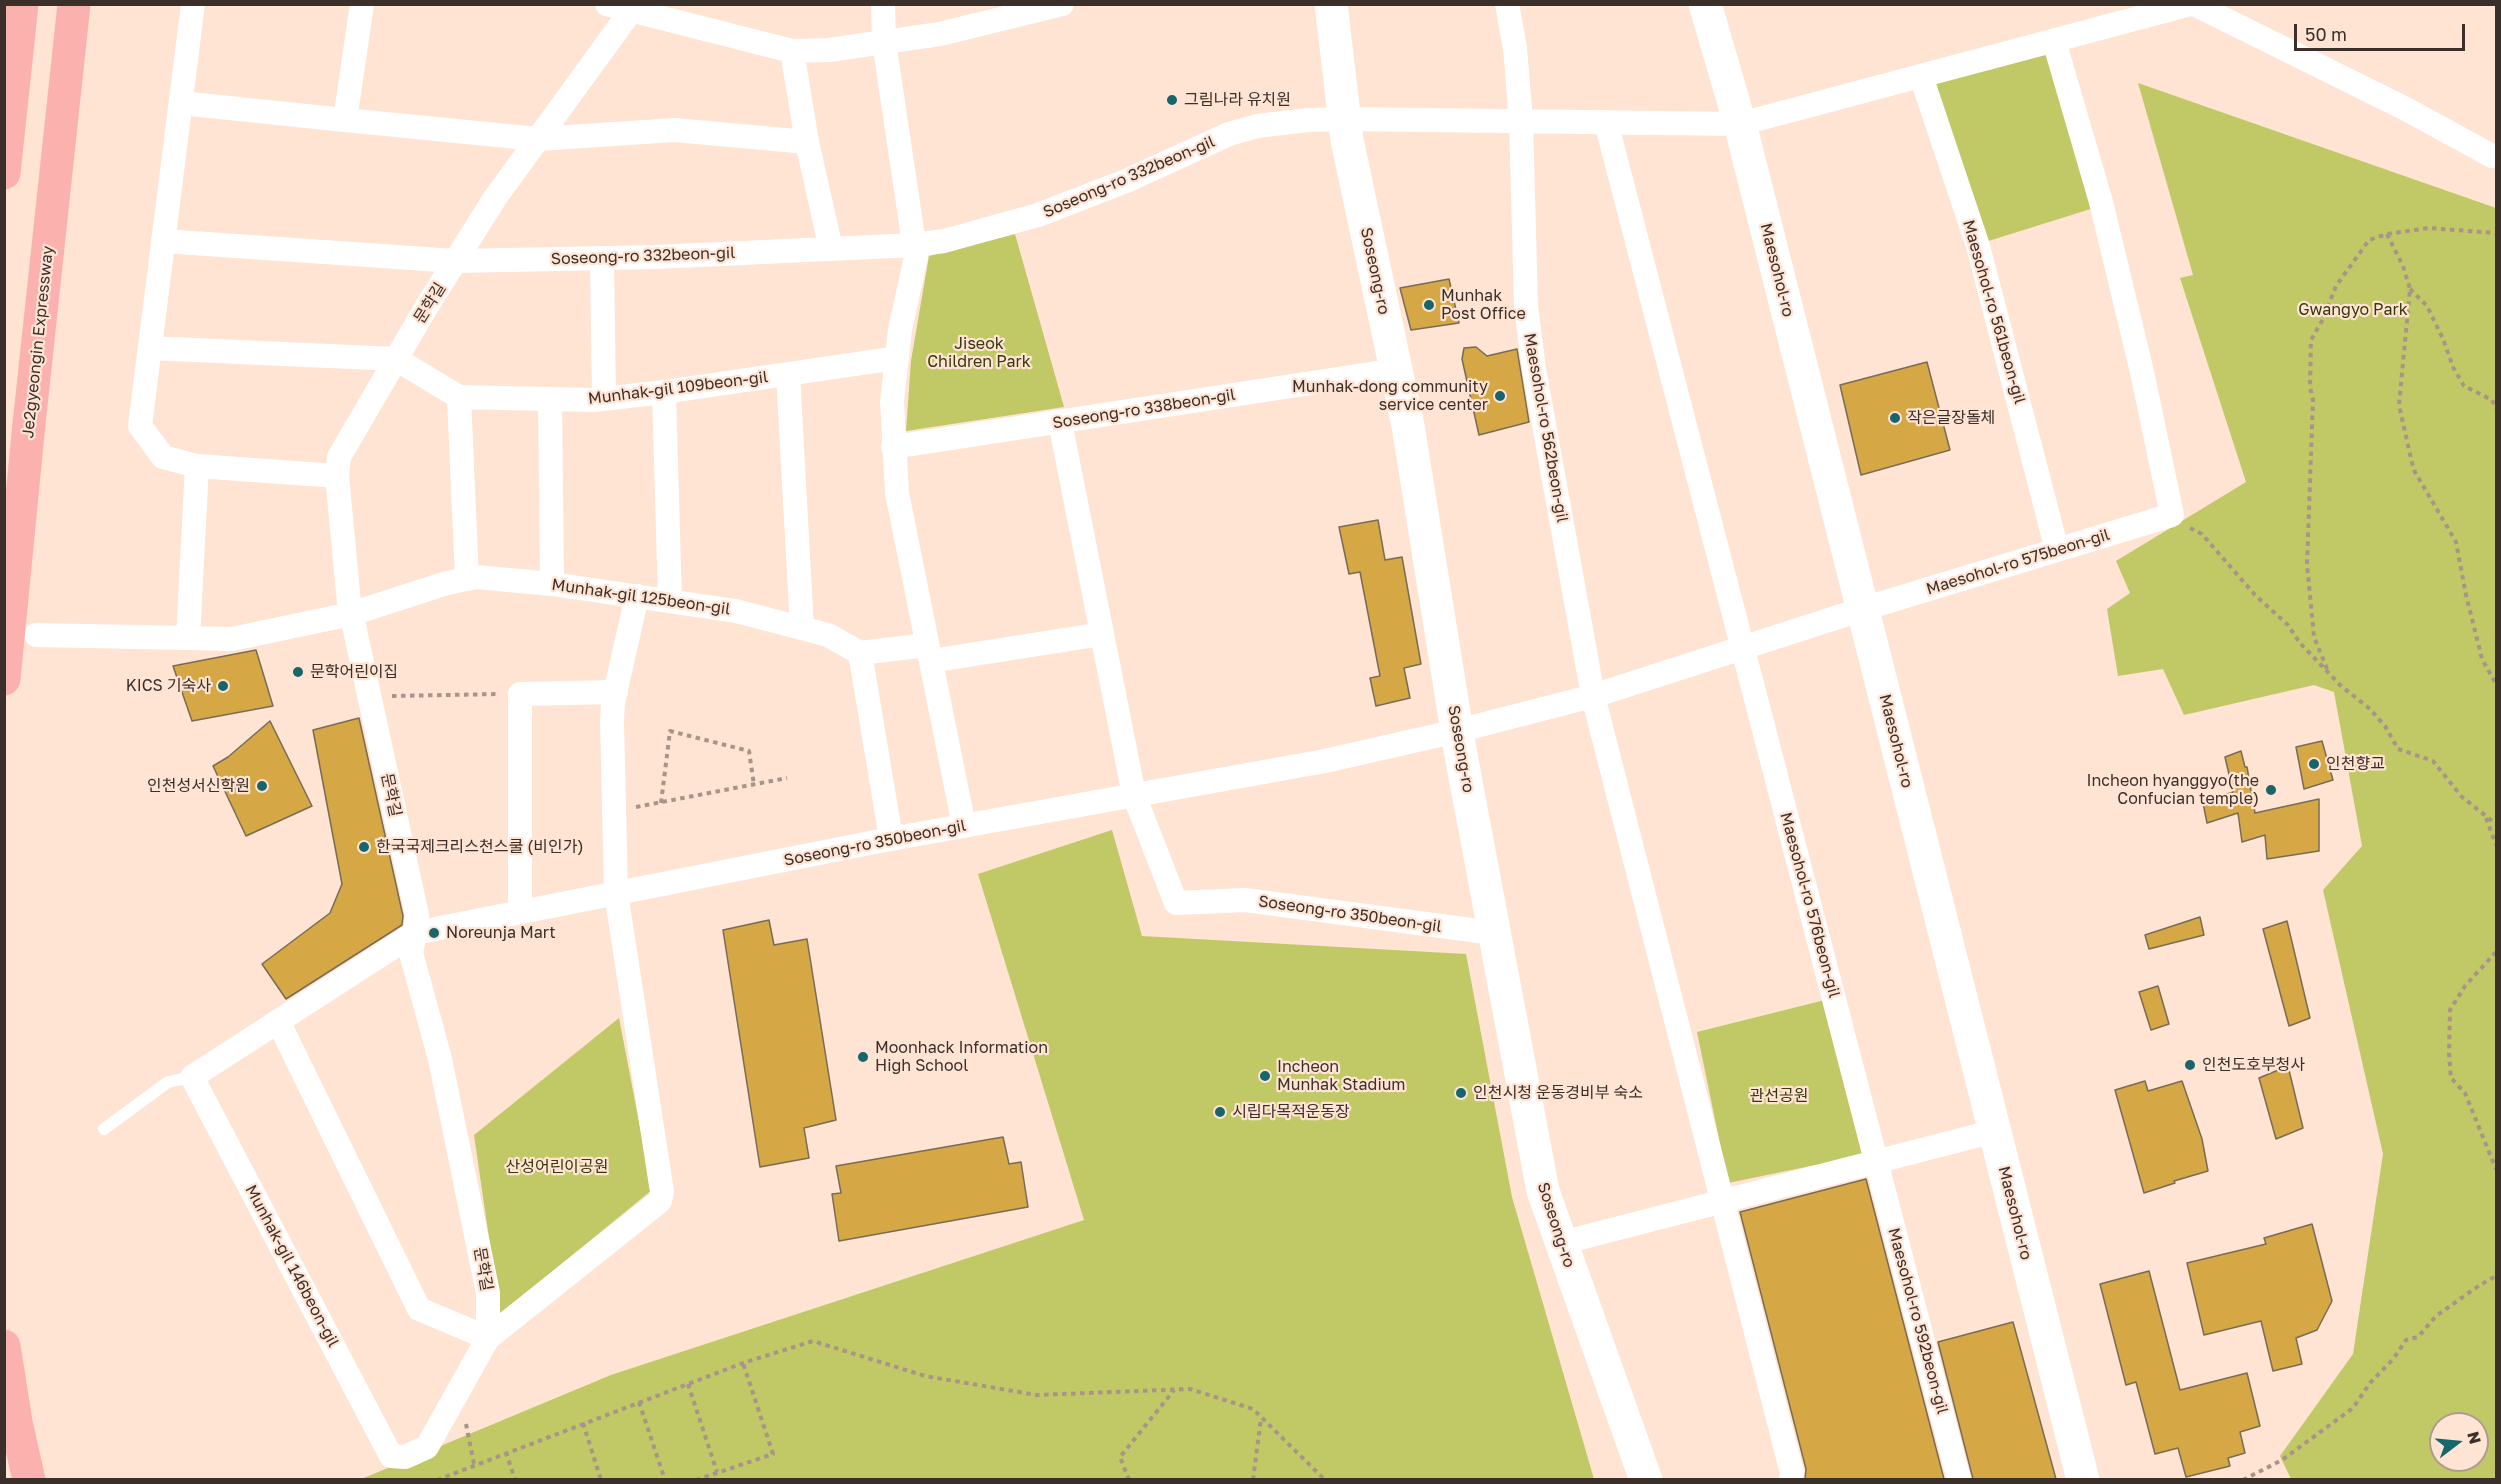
<!DOCTYPE html>
<meta charset="utf-8">
<style>
body{margin:0}
#map{position:relative;width:2501px;height:1484px;overflow:hidden;background:#ffe3d3;font-family:"Golos Text",sans-serif}
canvas{display:block}
.frame{position:absolute;inset:0;border:6px solid #3a2f29;pointer-events:none}
.north{position:absolute;left:2429px;top:1412px;width:60px;height:60px;box-sizing:border-box;background:#ffe3d3;border:2px solid #b09b8f;border-radius:50%;rotate:74deg;font-size:16px;font-weight:700;line-height:24px;text-align:center;color:#3a2f29}
.north::after{content:'';display:block;margin:auto;width:21px;height:27px;background:#18666c;clip-path:polygon(50% 0,100% 100%,50% 72%,0 100%)}
.scale{position:absolute;left:2294px;top:24px;width:171px;height:27px;box-sizing:border-box;border:3px solid #3a2f29;border-top:0;padding-left:8px;font-size:18px;line-height:21px;white-space:nowrap;color:#3a2f29;-webkit-text-stroke:4px #ffe3d3;paint-order:stroke}
</style>
<div id="map">
<canvas width="2501" height="1484"></canvas>
<div class="frame"></div>
<div class="north">N</div>
<div class="scale">50 m</div>
</div>
<script>
const ctx = document.querySelector('canvas').getContext('2d');
ctx.lineJoin = 'round';
function fill(path, color) { ctx.fillStyle = color; ctx.fill(path, 'evenodd'); }
const shape = rows => new Path2D(rows.map(r => 'M' + r).join(''));
function stroke(path, color, width, dash) { ctx.strokeStyle = color; ctx.lineWidth = width; ctx.lineCap = dash ? 'butt' : 'round'; ctx.setLineDash(dash || []); ctx.stroke(path); }
function label(font, color, halo, rows, align = 'center') {
  ctx.font = font + ' "Golos Text","Noto Sans KR",sans-serif'; ctx.lineWidth = 4.5; ctx.setLineDash([]); ctx.textBaseline = 'middle'; ctx.strokeStyle = halo; ctx.fillStyle = color; for (const [text, x, y, turn = 0] of rows) {
    ctx.save(); ctx.translate(x, y); ctx.rotate((+turn || 0) * Math.PI / 180); ctx.textAlign = isNaN(turn) ? turn : align; if (halo) ctx.strokeText(text, 0, 0); ctx.fillText(text, 0, 0); ctx.restore();
  }
}
const green = shape([
 [2048,51,2097,207,1982,243,1930,80],
 [2138,83,2496,208,2496,1479,2291,1479,2280,1456,2353,1354,2383,1154,2323,890,2362,846,2334,692,2314,685,2184,715,2163,669,2118,676,2107,609,2130,593,2116,561,2246,482,2180,278,2193,275],
 [2441,1424,2477,1424,2477,1460,2441,1460],
 [1015,234,1064,407,906,431,911,361,929,256],
 [1112,830,1142,936,1466,954,1512,1197,1594,1479,359,1480,611,1375,1084,1220,978,874],
 [1825,1000,1864,1155,1728,1183,1697,1032],
 [619,1018,652,1190,500,1314,474,1135]
]);
const building = shape([
 [1449,279,1459,323,1411,330,1400,288,1449,279],
 [1476,347,1487,356,1517,349,1529,422,1479,435,1462,359,1464,348,1476,347],
 [1927,362,1950,450,1861,475,1840,385,1927,362],
 [1378,520,1385,560,1402,557,1421,664,1404,668,1410,698,1376,706,1370,678,1380,676,1360,572,1349,574,1339,527,1378,520],
 [256,650,273,706,192,721,173,666,256,650],
 [359,718,403,916,402,925,286,999,262,964,330,913,342,884,313,730,359,718],
 [270,721,312,806,246,836,213,766,228,757,270,721],
 [2322,741,2333,780,2304,789,2296,747,2322,741],
 [2241,751,2245,767,2247,767,2255,813,2319,799,2319,851,2267,859,2265,835,2242,842,2238,813,2207,823,2203,803,2233,792,2225,757,2241,751],
 [2200,917,2204,935,2149,949,2145,935,2200,917],
 [769,920,774,945,807,939,836,1120,804,1128,809,1158,760,1167,723,930,769,920],
 [2287,921,2310,1018,2289,1026,2263,929,2287,921],
 [2158,986,2169,1024,2151,1030,2139,992,2158,986],
 [2288,1066,2303,1128,2276,1139,2259,1078,2288,1066],
 [2145,1081,2148,1091,2182,1081,2202,1139,2208,1171,2174,1181,2175,1183,2144,1193,2115,1090,2145,1081],
 [1003,1137,1009,1164,1021,1162,1028,1207,839,1241,832,1194,841,1193,836,1166,1003,1137],
 [1866,1179,1944,1479,1805,1479,1806,1469,1740,1212,1866,1179],
 [2312,1224,2332,1301,2317,1330,2296,1338,2302,1364,2273,1371,2261,1321,2204,1335,2187,1263,2266,1244,2264,1238,2312,1224],
 [2149,1271,2180,1390,2247,1373,2260,1426,2240,1432,2245,1453,2228,1458,2230,1466,2186,1477,2178,1448,2155,1454,2136,1382,2126,1385,2100,1284,2149,1271],
 [2013,1322,2056,1479,1973,1479,1938,1342,2013,1322]
]);
const path = shape([
 [2387,234,2403,266,2410,289,2399,405,2412,463,2415,472,2456,542,2466,595,2482,659,2496,684],
 [2410,289,2427,306,2443,339,2453,367,2464,386,2492,400,2496,409],
 [2190,528,2202,534,2255,595,2288,625,2300,643,2340,685,2370,709,2385,726,2398,749,2433,761,2461,796,2496,824],
 [2327,669,2314,637,2307,564,2313,400,2310,387,2311,340,2323,319,2336,286,2369,240,2387,234,2429,228,2496,233],
 [392,696,498,694],
 [661,803,670,731,749,751,754,785],
 [636,807,787,778],
 [2486,818,2496,845],
 [2496,952,2465,986,2450,1010,2449,1053,2451,1078,2465,1093,2496,1169],
 [688,1384,717,1472],
 [639,1402,665,1480],
 [583,1423,601,1480],
 [466,1424,474,1464],
 [506,1452,515,1480],
 [437,1480,743,1363,813,1341,925,1376,1037,1395,1190,1389,1253,1409,1325,1480],
 [696,1480,773,1454,743,1363],
 [1129,1480,1120,1457,1174,1390],
 [1253,1480,1261,1418],
 [2243,1480,2282,1460,2353,1408,2370,1383,2394,1358,2406,1340,2418,1337,2436,1316,2480,1285,2496,1276]
]);
const lane = shape([
 [104,1129,168,1082,192,1077]
]);
const street = shape([
 [193,4,140,426,163,457,197,466,337,476],
 [362,4,345,120,538,139,675,130,807,142],
 [607,4,792,51,829,50,940,34,1062,4],
 [636,4,495,198,427,306,339,457,337,476,349,603,417,915,415,933,411,953,440,1059,488,1293,488,1338,427,1447,405,1457,391,1456,192,1077,415,933,885,840,1325,761,1457,731,1593,696,1863,609,2172,515,2142,372,2101,202,2054,41],
 [883,4,884,42,916,257,900,330,892,401,897,493,964,826],
 [1507,4,1515,48,1521,121,1526,306,1534,369,1593,696,1792,1473,1791,1480],
 [2194,4,2406,109,2492,156],
 [792,51,807,142,831,249],
 [1921,76,1978,246,2057,550],
 [181,103,345,120],
 [1606,122,1959,1480],
 [163,241,455,261,657,257,914,245,944,241,1038,215,1126,181,1229,134,1257,126,1308,120,1345,119,1740,124,2191,4],
 [602,258,604,399],
 [150,348,396,359,459,397,594,400,664,392,897,358],
 [788,374,802,628],
 [664,392,670,601],
 [459,397,467,579],
 [550,399,552,584],
 [1060,422,1134,795,1176,903,1245,900,1494,933],
 [893,447,1396,370],
 [197,466,188,638,232,639,351,614,447,583,476,577,552,584,736,611,828,635,860,653,927,645],
 [36,635,188,638],
 [860,653,891,838],
 [931,661,1102,634],
 [520,912,520,694,616,692],
 [278,1021,419,1309,488,1338],
 [1561,1243,1995,1131],
 [488,1338,660,1201,662,1192,616,893,612,721,613,702,637,596]
]);
const secondary = shape([
 [1331,4,1347,140,1408,426,1460,750,1543,1191,1646,1480],
 [1705,4,1740,124,2083,1480]
]);
const highway = shape([
 [4,173,22,4],
 [4,679,29,424,74,4],
 [4,1346,16,1422,29,1480]
]);
const markers = [
 [1172,100,6,"#18666c"],
 [1429,305,6,"#18666c"],
 [1500,396,6,"#18666c"],
 [1895,418,6,"#18666c"],
 [298,672,6,"#18666c"],
 [223,686,6,"#18666c"],
 [2314,764,6,"#18666c"],
 [262,786,6,"#18666c"],
 [2271,790,6,"#18666c"],
 [364,847,6,"#18666c"],
 [434,933,6,"#18666c"],
 [863,1057,6,"#18666c"],
 [2190,1065,6,"#18666c"],
 [1265,1076,6,"#18666c"],
 [1461,1093,6,"#18666c"],
 [1220,1112,6,"#18666c"]
];
const poiNames = [
 ["그림나라 유치원",1184,100],
 ["Munhak",1441,296],
 ["Post Office",1441,314],
 ["Munhak-dong community",1488,387,"right"],
 ["service center",1488,405,"right"],
 ["작은글장돌체",1907,418],
 ["문학어린이집",310,672],
 ["KICS 기숙사",211,686,"right"],
 ["인천향교",2326,764],
 ["Incheon hyanggyo(the",2259,781,"right"],
 ["Confucian temple)",2259,799,"right"],
 ["인천성서신학원",250,786,"right"],
 ["한국국제크리스천스쿨 (비인가)",376,847],
 ["Noreunja Mart",446,933],
 ["Moonhack Information",875,1048],
 ["High School",875,1066],
 ["인천도호부청사",2202,1065],
 ["Incheon",1277,1067],
 ["Munhak Stadium",1277,1085],
 ["인천시청 운동경비부 숙소",1473,1093],
 ["시립다목적운동장",1232,1112]
];
const streetNames = [
 ["Soseong-ro 332beon-gil",1129,177,-23],
 ["Soseong-ro 332beon-gil",643,256,-2],
 ["Maesohol-ro",1777,270,76],
 ["Soseong-ro",1375,271,78],
 ["문학길",430,303,-58],
 ["Maesohol-ro 561beon-gil",1994,312,74],
 ["Je2gyeongin Expressway",38,342,-84],
 ["Munhak-gil 109beon-gil",678,388,-7],
 ["Soseong-ro 338beon-gil",1144,409,-9],
 ["Maesohol-ro 562beon-gil",1546,428,80],
 ["Maesohol-ro 575beon-gil",2018,562,-17],
 ["Munhak-gil 125beon-gil",641,597,8],
 ["Maesohol-ro",1896,741,76],
 ["Soseong-ro",1461,749,80],
 ["문학길",391,795,78],
 ["Soseong-ro 350beon-gil",875,843,-11],
 ["Maesohol-ro 576beon-gil",1810,905,75],
 ["Soseong-ro 350beon-gil",1350,914,8],
 ["Maesohol-ro",2015,1213,76],
 ["Soseong-ro",1556,1225,72],
 ["Munhak-gil 146beon-gil",292,1266,62],
 ["문학길",483,1269,80],
 ["Maesohol-ro 592beon-gil",1918,1321,75]
];
const parkNames = [
 ["Gwangyo Park",2353,310],
 ["Jiseok",979,344],
 ["Children Park",979,362],
 ["관선공원",1779,1096],
 ["산성어린이공원",557,1167]
];
fill(green, '#c1c866');
fill(building, '#d6a745');
stroke(building, '#786c55', 1.5);
stroke(path, '#a89488', 4, [4.5, 4.5]);
stroke(lane, '#fff', 12);
stroke(street, '#fff', 24);
stroke(secondary, '#fff', 33);
stroke(highway, '#fbb2af', 33);
for (const [x, y, r, color] of markers) { const dot = new Path2D(); dot.arc(x, y, r, 0, 2 * Math.PI); ctx.fillStyle = color; ctx.fill(dot); stroke(dot, '#ffe3d3', 2); }
label('16px', '#3a2f29', '#ffe3d3', poiNames, 'left');
label('16px', '#3a2f29', '#ffe3d3', streetNames);
label('16px', '#36380d', '#ffe3d3', parkNames);
</script>
